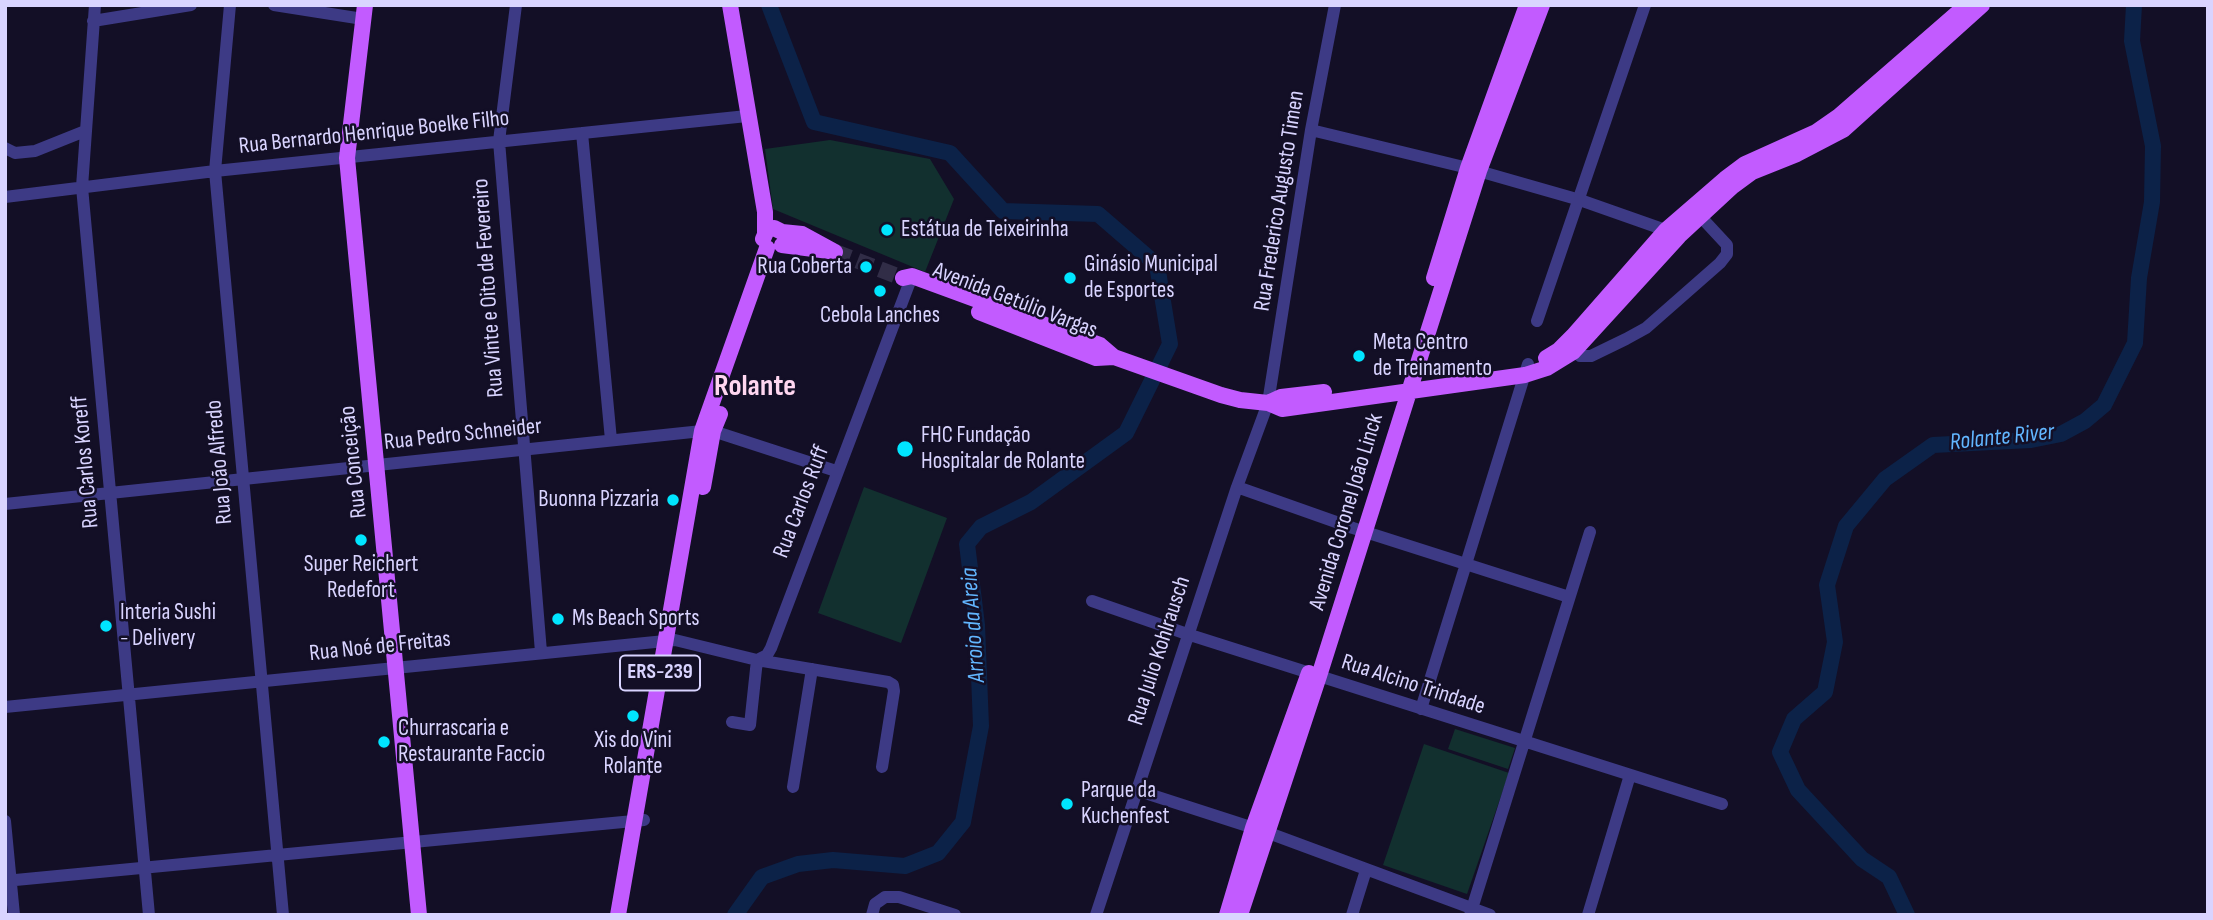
<!DOCTYPE html>
<meta charset="utf-8">
<style>
body{margin:0}
#map{position:relative;width:2213px;height:920px;overflow:hidden;background:#130f26;font-family:"Sofia Sans Condensed",sans-serif}
canvas{display:block}
.frame{position:absolute;inset:0;border:7px solid #d9d4ff;pointer-events:none}
</style>
<div id="map">
<canvas width="2213" height="920"></canvas>
<div class="frame"></div>
</div>
<script>
const ctx = document.querySelector('canvas').getContext('2d');
ctx.lineJoin = 'round';
function fill(path, color) { ctx.fillStyle = color; ctx.fill(path, 'evenodd'); }
const shape = rows => new Path2D(rows.map(r => 'M' + r).join(''));
function stroke(path, color, width, dash) { ctx.strokeStyle = color; ctx.lineWidth = width; ctx.lineCap = dash ? 'butt' : 'round'; ctx.setLineDash(dash || []); ctx.stroke(path); }
function label(font, color, halo, rows, align = 'center') {
  ctx.font = font + ' "Sofia Sans Condensed",sans-serif'; ctx.lineWidth = 5; ctx.setLineDash([]); ctx.textBaseline = 'middle'; ctx.strokeStyle = halo; ctx.fillStyle = color; for (const [text, x, y, turn = 0] of rows) {
    ctx.save(); ctx.translate(x, y); ctx.rotate((+turn || 0) * Math.PI / 180); ctx.textAlign = isNaN(turn) ? turn : align; if (halo) ctx.strokeText(text, 0, 0); ctx.fillText(text, 0, 0); ctx.restore();
  }
}
const green = shape([
 [830,140,930,159,954,199,925,272,773,209,765,149],
 [864,487,947,518,901,643,818,613],
 [1455,729,1515,748,1508,769,1448,749],
 [1424,744,1509,773,1467,894,1383,865]
]);
const river = shape([
 [735,915,762,877,798,864,833,860,905,866,938,853,963,822,981,726,977,625,967,544,981,527,1031,502,1126,433,1170,344,1157,265,1098,214,1003,211,950,153,814,122,769,5],
 [1907,915,1889,877,1862,859,1798,790,1780,752,1794,719,1825,692,1835,642,1827,585,1846,526,1885,479,1933,445,2031,440,2061,434,2085,421,2104,405,2135,343,2139,278,2152,202,2153,146,2132,41,2134,5]
]);
const majorTunnel = shape([
 [835,252,900,277]
]);
const minor = shape([
 [95,5,82,187,149,915],
 [230,5,215,171,283,915],
 [274,5,363,19],
 [516,5,499,141,541,652],
 [93,21,191,5],
 [1311,130,1468,168,1580,200,1671,232],
 [582,133,611,440],
 [5,148,15,153,35,151,85,131],
 [5,197,215,171,747,116],
 [1537,321,1645,5],
 [1568,345,1580,356,1591,356,1626,339,1646,328,1720,263,1727,254,1727,245,1701,217],
 [1237,487,1353,528,1569,597],
 [5,504,702,431,713,431,836,471],
 [1092,601,1187,634,1722,804],
 [757,660,767,655,771,648,912,276],
 [5,707,675,640,757,660,888,682,893,685,894,691,882,767],
 [1421,709,1528,364],
 [732,722,750,725,757,660],
 [793,787,812,669],
 [1136,790,1266,832,1490,915],
 [5,821,14,915],
 [5,881,644,820],
 [872,915,875,904,885,897,899,897,955,915],
 [1096,915,1237,487,1268,403,1311,130,1335,5],
 [1352,915,1366,870],
 [1470,915,1590,532],
 [1588,915,1630,775]
]);
const major = shape([
 [365,5,347,158,419,915],
 [730,5,765,212,765,233],
 [763,239,767,230,774,228,782,232,802,234,835,252],
 [782,245,829,251],
 [903,278,912,276,1100,345,1114,357,1221,395,1240,400,1268,403,1282,409,1525,375,1547,368,1573,352,1679,236,1733,186,1752,172,1797,154,1843,130,1982,5],
 [1434,278,1468,168,1527,5],
 [979,312,1096,358,1114,357],
 [1546,358,1559,350,1573,336,1666,230,1725,179,1745,164,1816,132,1839,116,1962,9],
 [1268,403,1281,397,1324,392],
 [703,487,713,431,720,414],
 [618,915,702,431,767,248],
 [1227,915,1253,828,1309,673],
 [1240,915,1319,676,1479,171,1542,5]
]);
const markers = [
 [887,230,7,"#00e5ff"],
 [866,267,7,"#00e5ff"],
 [1070,278,7,"#00e5ff"],
 [880,291,7,"#00e5ff"],
 [1359,356,7,"#00e5ff"],
 [905,449,9,"#00e5ff"],
 [673,500,7,"#00e5ff"],
 [361,540,7,"#00e5ff"],
 [558,619,7,"#00e5ff"],
 [106,626,7,"#00e5ff"],
 [633,716,7,"#00e5ff"],
 [384,742,7,"#00e5ff"],
 [1067,804,7,"#00e5ff"]
];
const shields = [
 [660,673,80]
];
const shieldNames = [
 ["ERS-239",660,673]
];
const streetNames = [
 ["Rua Bernardo Henrique Boelke Filho",374,133,-6],
 ["Rua Frederico Augusto Timen",1280,201,-81],
 ["Rua Vinte e Oito de Fevereiro",489,288,-94],
 ["Avenida Getúlio Vargas",1015,301,21],
 ["Rua Pedro Schneider",463,435,-6],
 ["Rua Carlos Koreff",86,462,-95],
 ["Rua João Alfredo",220,462,-95],
 ["Rua Conceição",354,462,-96],
 ["Rua Carlos Ruff",802,502,-69],
 ["Avenida Coronel João Linck",1347,512,-73],
 ["Rua Noé de Freitas",380,647,-6],
 ["Rua Julio Kohlrausch",1160,651,-72],
 ["Rua Alcino Trindade",1413,685,18]
];
const poiNames = [
 ["Estátua de Teixeirinha",901,230],
 ["Ginásio Municipal",1084,265],
 ["de Esportes",1084,291],
 ["Rua Coberta",852,267,"right"],
 ["Cebola Lanches",880,316,"center"],
 ["Meta Centro",1373,343],
 ["de Treinamento",1373,369],
 ["FHC Fundação",921,436],
 ["Hospitalar de Rolante",921,462],
 ["Buonna Pizzaria",659,500,"right"],
 ["Super Reichert",361,565,"center"],
 ["Redefort",361,591,"center"],
 ["Interia Sushi",120,613],
 ["- Delivery",120,639],
 ["Ms Beach Sports",572,619],
 ["Churrascaria e",398,729],
 ["Restaurante Faccio",398,755],
 ["Xis do Vini",633,741,"center"],
 ["Rolante",633,767,"center"],
 ["Parque da",1081,791],
 ["Kuchenfest",1081,817]
];
const waterNames = [
 ["Rolante River",2002,438,-6],
 ["Arroio da Areia",974,625,-94]
];
const districtNames = [
 ["Rolante",755,387]
];
fill(green, '#12302f');
stroke(river, '#0c2248', 16);
stroke(majorTunnel, '#312d47', 16, [16, 8]);
stroke(minor, '#3d3a85', 12);
stroke(major, '#c25bff', 16);
for (const [x, y, r, color] of markers) { const dot = new Path2D(); dot.arc(x, y, r, 0, 2 * Math.PI); ctx.fillStyle = color; ctx.fill(dot); stroke(dot, '#130f26', 2.5); }
for (const [x, y, w] of shields) { const box = new Path2D(); box.roundRect(x - w / 2, y - 17.5, w, 35, 5); ctx.fillStyle = '#130f26'; ctx.fill(box); stroke(box, '#d9d4ff', 2); }
label('bold 21px', '#d9d4ff', null, shieldNames);
label('23px', '#d9d4ff', '#130f26', streetNames);
label('23px', '#d9d4ff', '#130f26', poiNames, 'left');
label('italic 24px', '#62b6ff', '#130f26', waterNames);
label('bold 30px', '#ffd6f0', '#130f26', districtNames);
</script>
